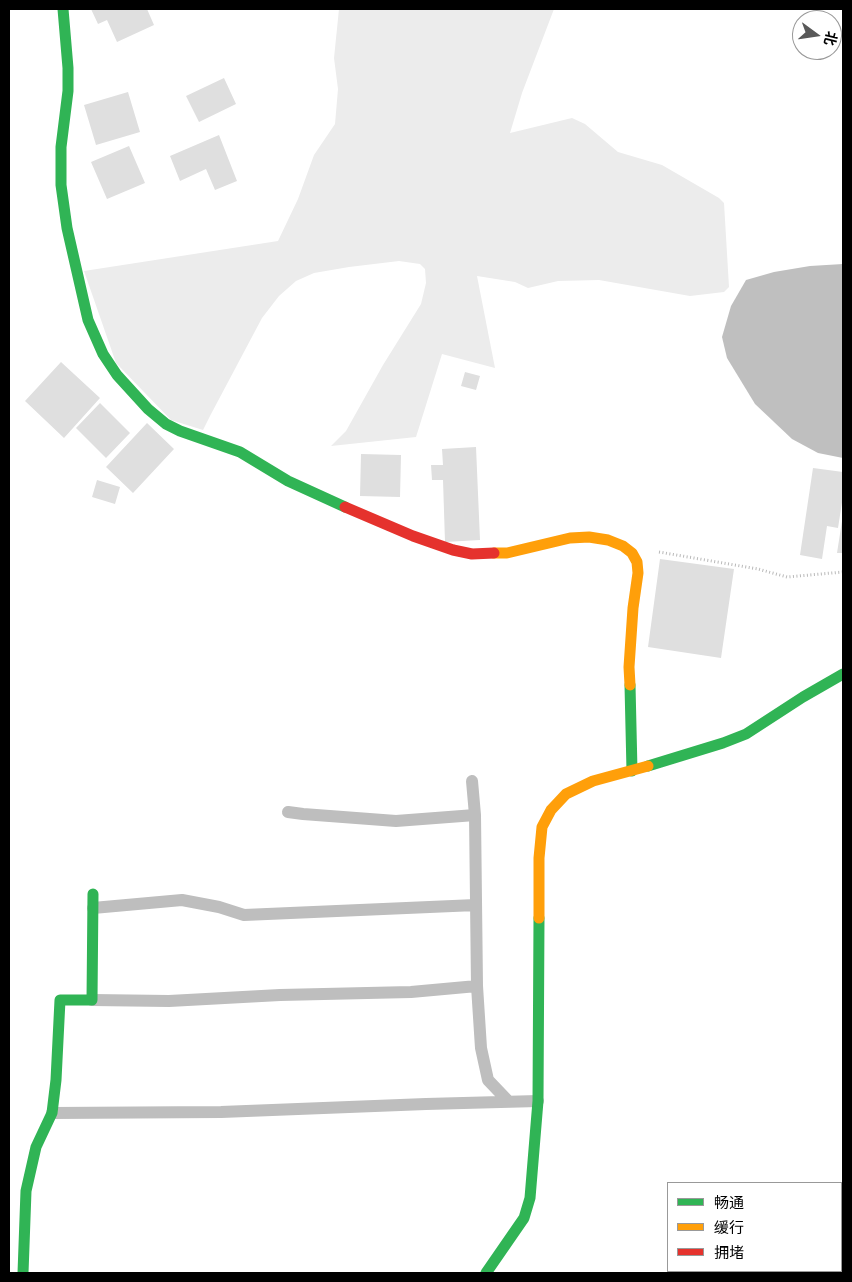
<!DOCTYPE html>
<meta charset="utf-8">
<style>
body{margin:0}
#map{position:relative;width:852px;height:1282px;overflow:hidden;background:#fff;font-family:"Noto Sans","Noto Sans SC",sans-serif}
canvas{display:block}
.frame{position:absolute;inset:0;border:10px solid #000;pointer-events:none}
.legend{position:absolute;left:667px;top:1182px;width:175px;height:90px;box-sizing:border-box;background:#fff;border:1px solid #999;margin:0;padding:6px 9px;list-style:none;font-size:15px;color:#000}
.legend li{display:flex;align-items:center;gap:10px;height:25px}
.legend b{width:25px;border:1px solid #999}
.north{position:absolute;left:792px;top:10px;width:50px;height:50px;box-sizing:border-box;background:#fff;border:1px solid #999;border-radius:50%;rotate:104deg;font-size:14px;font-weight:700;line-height:20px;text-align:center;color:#000}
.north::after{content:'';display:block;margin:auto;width:18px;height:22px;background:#595959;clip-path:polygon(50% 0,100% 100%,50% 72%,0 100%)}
</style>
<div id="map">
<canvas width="852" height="1282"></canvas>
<div class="frame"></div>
<ul class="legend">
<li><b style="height:6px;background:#30b455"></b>畅通</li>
<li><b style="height:6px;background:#ff9f0a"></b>缓行</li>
<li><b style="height:6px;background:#e5322d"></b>拥堵</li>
</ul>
<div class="north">北</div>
</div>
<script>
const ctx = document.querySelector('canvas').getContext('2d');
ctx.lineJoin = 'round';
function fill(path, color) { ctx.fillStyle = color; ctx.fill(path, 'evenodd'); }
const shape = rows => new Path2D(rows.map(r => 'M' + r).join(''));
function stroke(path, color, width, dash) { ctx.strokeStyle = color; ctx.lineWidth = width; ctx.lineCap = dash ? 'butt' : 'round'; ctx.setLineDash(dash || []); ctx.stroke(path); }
const green = shape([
 [339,9,554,9,522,93,510,133,572,118,585,124,618,152,662,165,719,198,724,203,729,287,724,292,690,296,599,280,558,281,528,288,515,282,477,276,495,368,442,354,416,437,331,446,346,431,383,365,421,304,426,283,425,269,420,264,399,261,349,267,314,273,296,281,279,296,262,318,210,416,203,430,171,420,116,363,84,271,278,241,298,199,314,155,335,124,338,89,334,58]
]);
const water = shape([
 [843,264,843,458,818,453,792,439,755,404,727,358,722,337,731,306,746,280,774,272,810,266]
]);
const building = shape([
 [91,9,147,9,154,25,117,42,107,20,98,24],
 [224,78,236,104,199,122,186,96],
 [128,92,140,132,96,145,84,105],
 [219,135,237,181,215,190,206,169,180,181,170,156],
 [129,146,145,183,107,199,91,162],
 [61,362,100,398,64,438,25,401],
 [465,372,480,376,476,390,461,386],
 [100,403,130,433,106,458,76,428],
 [147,423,174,449,133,493,106,467],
 [476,447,480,540,445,542,443,480,432,480,431,465,443,465,442,449],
 [361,454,401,455,400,497,360,496],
 [813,468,843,472,843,496,838,528,827,526,822,559,800,555],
 [97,480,120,487,115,504,92,497],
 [842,521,843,521,843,553,837,553],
 [660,559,734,569,721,658,648,647]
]);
const path = shape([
 [659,552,758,569,787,577,843,572]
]);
const lane = shape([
 [472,781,475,815,477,986,481,1048,488,1080,509,1102],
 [288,812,303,814,396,821,475,815],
 [93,908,182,900,219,907,244,915,476,905],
 [92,1000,169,1001,280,995,411,992,477,986],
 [52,1113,221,1112,426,1104,538,1101]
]);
const fast = shape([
 [63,9,68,68,68,91,61,147,61,185,67,228,88,320,103,354,117,375,148,409,166,424,180,431,240,452,288,481,345,507],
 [630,685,632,771],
 [648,766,723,743,746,734,803,697,843,674],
 [23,1273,26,1191,36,1147,52,1113,56,1080,60,1000,92,1000,93,894],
 [486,1273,524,1218,530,1198,538,1101,539,918]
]);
const slow = shape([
 [494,553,507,553,570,538,589,537,608,540,623,546,632,553,637,562,638,573,633,608,629,667,630,685],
 [539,918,539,858,542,827,551,810,566,794,593,781,648,766]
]);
const jam = shape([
 [345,507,413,536,453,550,472,554,494,553]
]);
fill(green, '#ececec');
fill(water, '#bfbfbf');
fill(building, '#dfdfdf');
stroke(path, '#b9b9b9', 3, [1, 2.5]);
stroke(lane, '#bebebe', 12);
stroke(fast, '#30b455', 11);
stroke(slow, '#ff9f0a', 11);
stroke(jam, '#e5322d', 11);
</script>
